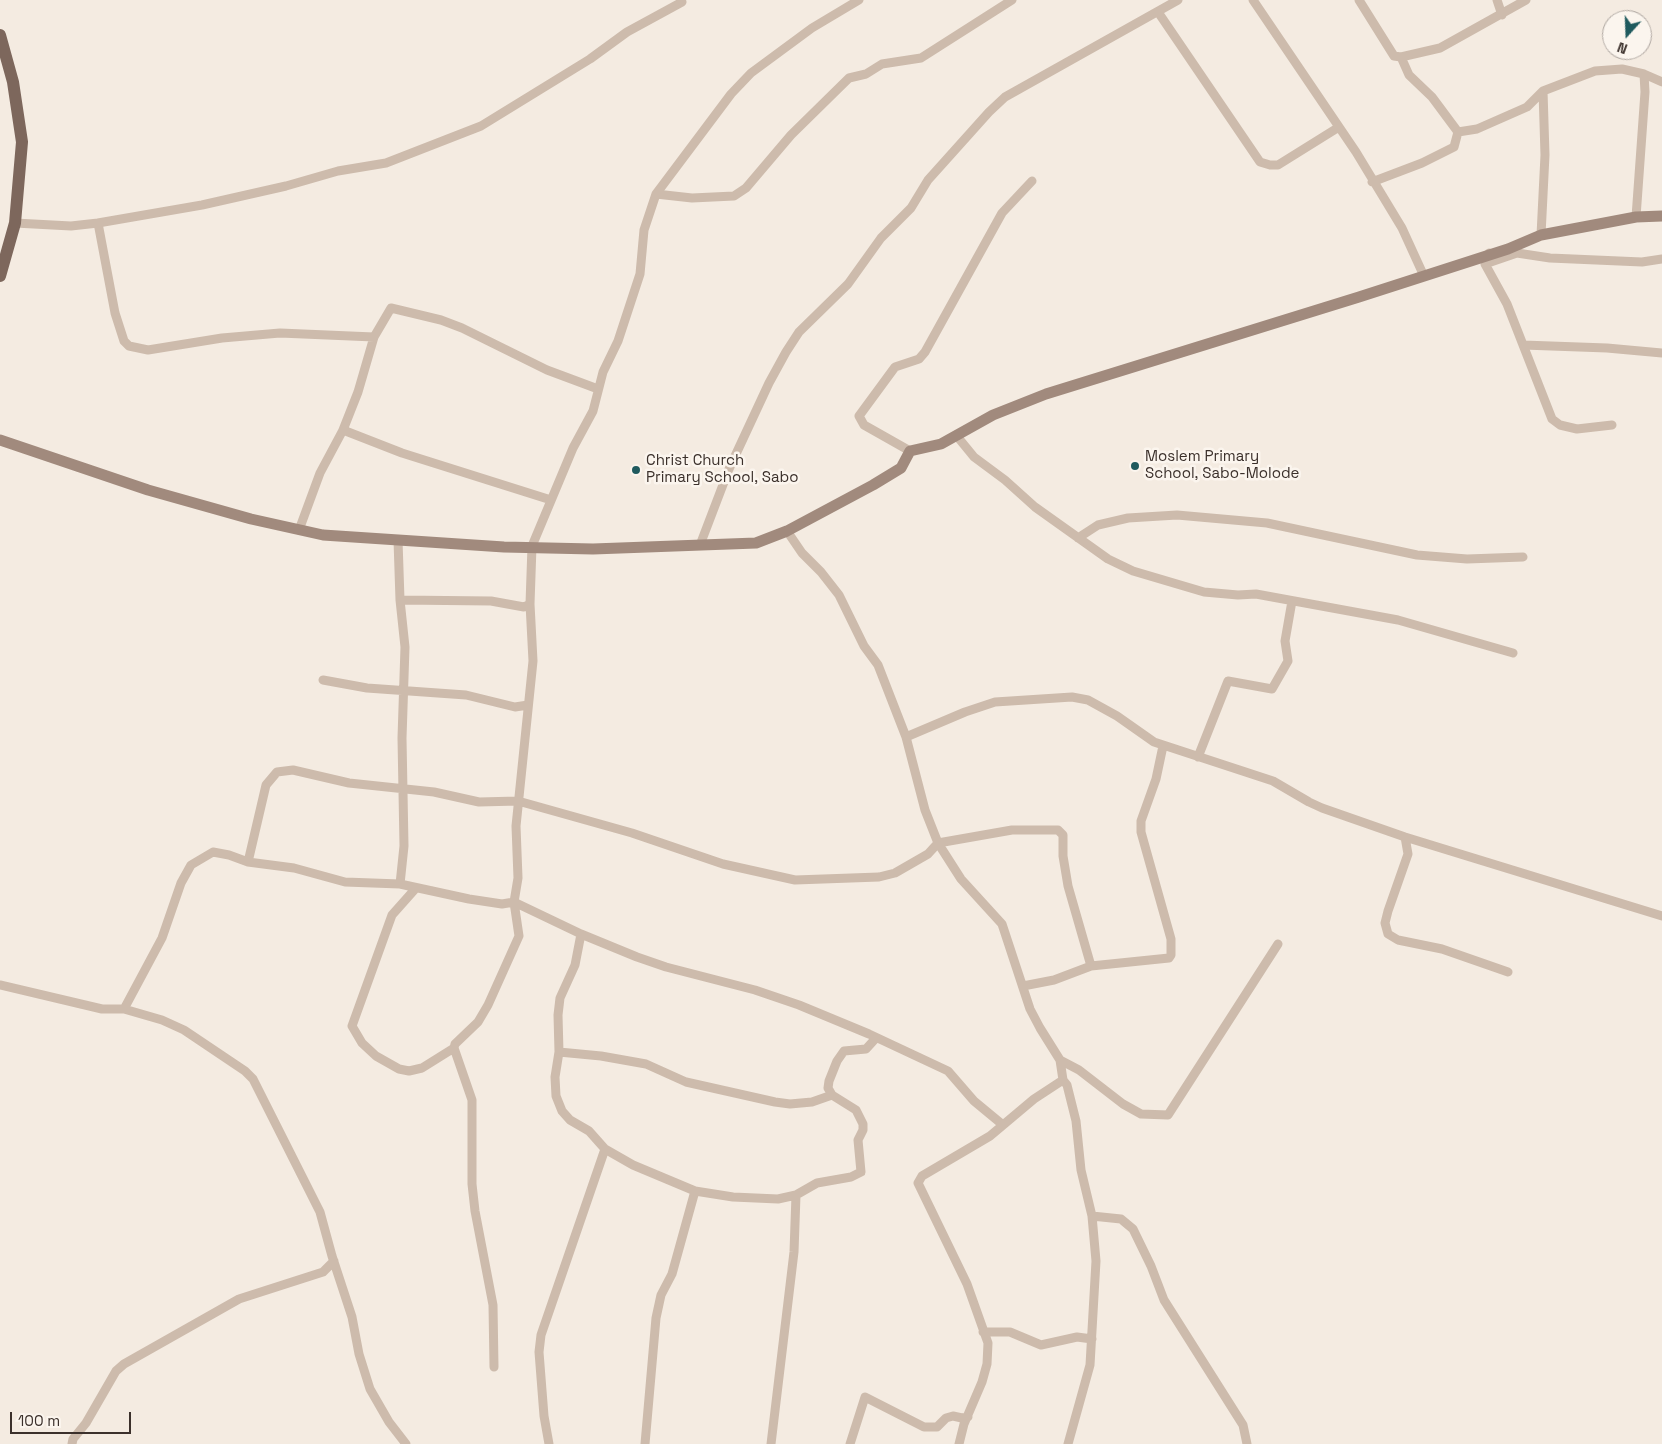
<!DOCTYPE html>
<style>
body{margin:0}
#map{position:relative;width:1662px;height:1444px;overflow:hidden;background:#f4ebe1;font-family:"Space Grotesk",sans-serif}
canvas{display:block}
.north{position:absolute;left:1602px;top:10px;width:50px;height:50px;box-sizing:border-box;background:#fbf5ee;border:1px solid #aea6a0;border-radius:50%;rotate:200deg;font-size:14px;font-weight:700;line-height:20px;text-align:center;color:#3b302b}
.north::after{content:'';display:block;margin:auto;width:18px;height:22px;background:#1f5a5e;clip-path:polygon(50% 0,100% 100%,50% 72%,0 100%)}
.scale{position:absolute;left:10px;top:1412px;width:121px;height:22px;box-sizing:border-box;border:2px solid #3b302b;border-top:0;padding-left:6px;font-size:15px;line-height:18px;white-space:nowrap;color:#3b302b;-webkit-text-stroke:4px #fbf5ee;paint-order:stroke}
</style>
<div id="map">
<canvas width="1662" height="1444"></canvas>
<div class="north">N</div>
<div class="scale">100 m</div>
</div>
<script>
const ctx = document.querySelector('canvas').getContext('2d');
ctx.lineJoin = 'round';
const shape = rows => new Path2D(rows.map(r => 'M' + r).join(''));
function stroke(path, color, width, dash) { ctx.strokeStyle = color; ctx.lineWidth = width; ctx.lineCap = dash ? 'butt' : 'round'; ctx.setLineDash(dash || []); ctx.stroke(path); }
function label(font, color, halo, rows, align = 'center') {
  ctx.font = font + ' "Space Grotesk",sans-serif'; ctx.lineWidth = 5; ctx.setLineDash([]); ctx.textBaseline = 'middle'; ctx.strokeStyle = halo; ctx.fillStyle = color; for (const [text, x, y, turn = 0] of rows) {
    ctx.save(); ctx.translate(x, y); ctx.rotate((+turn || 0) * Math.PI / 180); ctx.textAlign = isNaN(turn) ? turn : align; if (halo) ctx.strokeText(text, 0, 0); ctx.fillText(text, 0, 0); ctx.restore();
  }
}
const street = shape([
 [1253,0,1356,152,1402,228,1423,274],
 [1359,0,1394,56,1401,57,1409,75,1432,97,1458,132],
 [1497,0,1502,15],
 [1158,12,1260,162,1270,165,1278,165,1339,127],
 [1401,57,1440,48,1526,0],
 [1372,182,1422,163,1454,147,1458,132,1477,129,1527,107,1543,91,1595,71,1622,69,1644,74,1662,82],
 [656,194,692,198,734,196,746,188,791,135,849,78,866,74,882,64,921,58,1012,0],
 [1636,217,1645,92,1644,74],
 [15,223,71,226,98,223,202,205,286,186,338,171,386,163,481,126,590,59,627,32,682,2],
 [98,223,115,313,124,341,129,346,148,350,222,338,280,333,374,337],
 [1541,235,1545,155,1543,91],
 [1489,253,1485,264,1507,304,1552,419,1560,425,1577,429,1612,425],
 [1485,264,1517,253,1550,258,1642,262,1662,259],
 [1523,345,1607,348,1662,353],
 [343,430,402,453,551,500],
 [956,435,974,457,1005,480,1035,507,1108,559,1133,571,1204,592,1238,595,1256,594,1398,620,1513,653],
 [910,451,864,425,859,416,895,367,919,359,925,352,1002,213,1032,181],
 [299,530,320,473,343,430,358,392,374,337,391,308,441,320,462,328,547,370,598,389],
 [787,531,802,553,821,572,839,595,864,646,878,665,906,737,925,810,938,843,961,879,1002,924,1030,1009,1040,1028,1060,1060,1063,1080,1067,1085,1076,1121,1081,1170,1092,1216,1096,1261,1090,1365,1068,1444],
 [1078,538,1098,525,1128,518,1177,515,1267,523,1417,555,1467,559,1523,557],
 [398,540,400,600,405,647,402,738,404,846,400,884],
 [700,545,729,469,769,383,786,352,799,332,848,284,881,238,911,208,928,180,989,112,1005,97,1178,0],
 [400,600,491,601,524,607,530,604],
 [323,680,367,688,466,695,515,707,528,705],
 [906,737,965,712,995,702,1072,697,1088,700,1117,716,1154,742,1273,781,1309,802,1322,808,1405,837,1662,916],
 [1198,757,1228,681,1272,689,1288,661,1285,641,1292,601],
 [1405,837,1408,854,1388,911,1385,923,1388,934,1398,940,1442,949,1508,972],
 [248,862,266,785,277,772,293,770,349,783,434,792,479,802,518,801,632,833,723,864,795,880,879,877,895,873,928,854,938,843,1012,830,1058,830,1063,835,1063,856,1068,886,1091,966],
 [416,888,392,915,352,1026,362,1043,376,1056,399,1069,409,1071,422,1068,454,1048],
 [581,934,575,965,560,998,558,1015,559,1052,555,1077,556,1096,562,1111,570,1120,589,1131,605,1149,633,1165,695,1191,733,1197,778,1199,796,1195,817,1183,851,1177,861,1172,858,1140,863,1130,863,1124,856,1110,832,1095,828,1088,829,1081,837,1061,844,1051,866,1049,876,1038],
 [0,985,102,1009,124,1009,162,1020,184,1030,245,1071,253,1079,320,1212,332,1256,352,1317,359,1354,370,1389,389,1422,406,1444],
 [1023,986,1054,980,1091,966,1169,958,1171,955,1171,939,1141,832,1141,821,1156,779,1163,746],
 [124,1009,162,938,181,883,191,865,213,852,229,855,248,862,294,868,345,882,400,884,469,899,502,904,514,902,581,934,637,957,666,967,755,990,799,1005,869,1034,948,1071,974,1101,1003,1125],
 [559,1052,601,1056,646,1064,686,1082,775,1102,790,1104,812,1102,832,1095],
 [1060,1060,1079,1070,1123,1104,1141,1114,1168,1115,1278,944],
 [1092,1216,1121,1219,1133,1229,1151,1266,1164,1300,1243,1425,1247,1444],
 [983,1332,1010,1332,1041,1345,1077,1337,1092,1339],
 [494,1367,493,1305,475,1211,472,1184,472,1100,454,1048,455,1044,478,1022,488,1005,519,936,514,902,518,878,516,826,533,661,530,604,532,546,573,448,593,411,603,372,618,341,640,274,644,230,656,194,731,94,751,73,812,28,859,0],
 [72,1444,73,1439,86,1423,116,1371,124,1364,239,1299,323,1272,334,1261],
 [549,1444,544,1416,539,1352,541,1335,605,1149],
 [645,1444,656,1318,661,1295,672,1274,695,1191],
 [771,1444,794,1252,796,1195],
 [850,1444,865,1397,924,1427,937,1427,946,1418,953,1416,962,1418,968,1417],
 [959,1444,964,1424,982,1382,987,1364,988,1343,967,1284,918,1183,922,1176,990,1136,1034,1099,1063,1080]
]);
const secondary = shape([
 [0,440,148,490,251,519,323,535,504,547,593,549,756,543,787,531,873,485,901,468,910,451,941,444,993,415,1046,394,1359,297,1508,249,1541,235,1636,217,1662,216]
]);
const primary = shape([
 [0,35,13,82,22,142,15,223,0,276]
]);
const markers = [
 [1135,466,5,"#1f5a5e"],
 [636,470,5,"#1f5a5e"]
];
const poiNames = [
 ["Moslem Primary",1145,457],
 ["School, Sabo-Molode",1145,474],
 ["Christ Church",646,461],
 ["Primary School, Sabo",646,478]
];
stroke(street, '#cdbbac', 9);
stroke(secondary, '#a18a7d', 11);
stroke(primary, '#7d675c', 12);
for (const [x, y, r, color] of markers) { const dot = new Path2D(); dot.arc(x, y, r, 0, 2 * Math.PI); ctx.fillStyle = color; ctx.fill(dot); stroke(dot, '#fbf5ee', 2); }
label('15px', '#3b302b', '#fbf5ee', poiNames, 'left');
</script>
